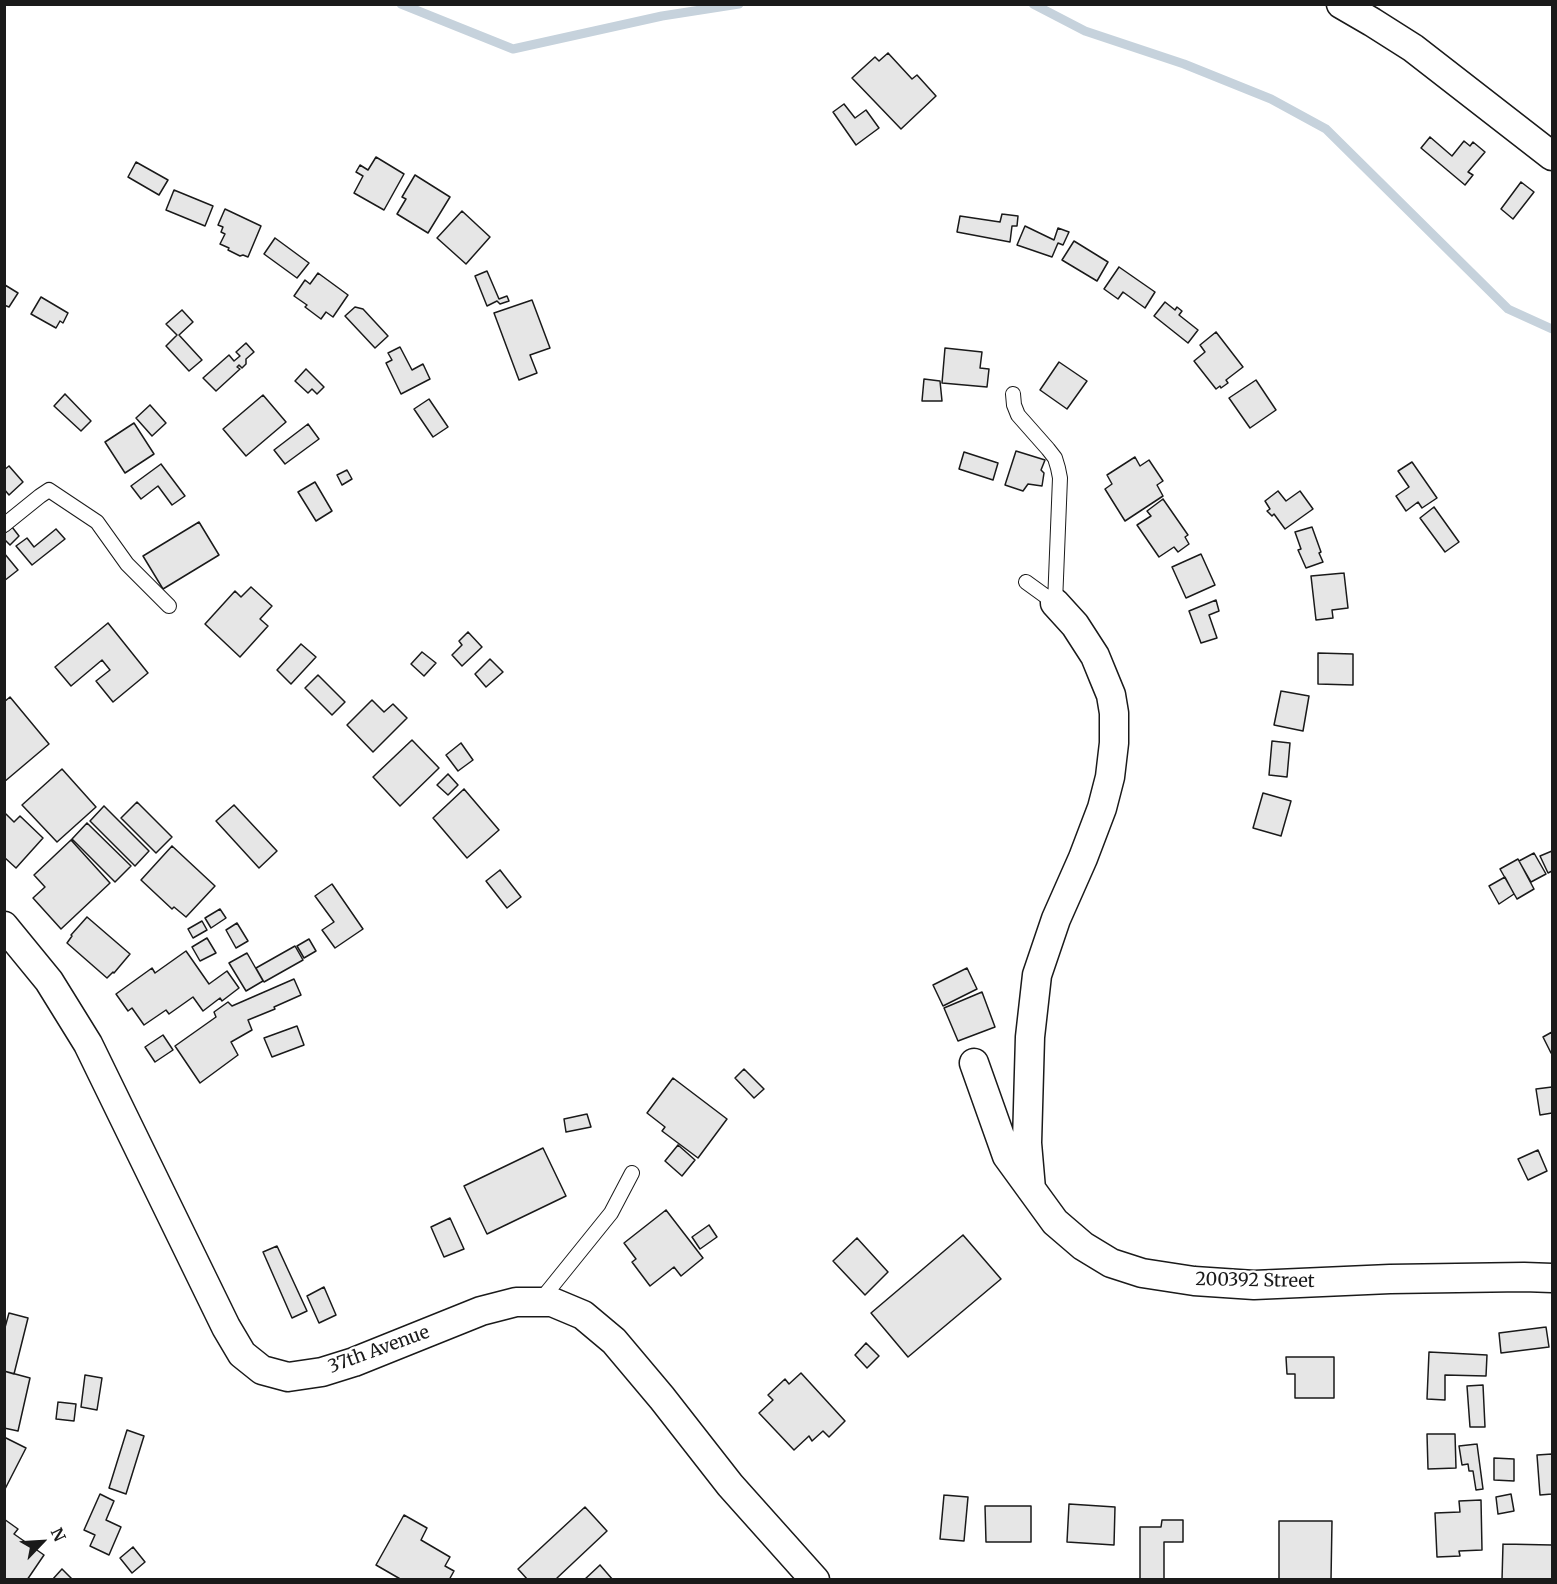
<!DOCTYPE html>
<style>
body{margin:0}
#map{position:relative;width:1557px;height:1584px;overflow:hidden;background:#fff;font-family:Merriweather,serif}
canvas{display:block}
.frame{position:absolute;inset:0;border:6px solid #1a1a1a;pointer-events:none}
.north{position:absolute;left:12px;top:1512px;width:60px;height:60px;-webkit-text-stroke:4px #fff;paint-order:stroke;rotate:65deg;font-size:16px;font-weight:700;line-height:24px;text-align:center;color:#1a1a1a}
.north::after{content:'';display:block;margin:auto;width:21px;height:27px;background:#1a1a1a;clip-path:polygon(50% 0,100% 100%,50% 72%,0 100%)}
</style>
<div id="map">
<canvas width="1557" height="1584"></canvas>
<div class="frame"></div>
<div class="north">N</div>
</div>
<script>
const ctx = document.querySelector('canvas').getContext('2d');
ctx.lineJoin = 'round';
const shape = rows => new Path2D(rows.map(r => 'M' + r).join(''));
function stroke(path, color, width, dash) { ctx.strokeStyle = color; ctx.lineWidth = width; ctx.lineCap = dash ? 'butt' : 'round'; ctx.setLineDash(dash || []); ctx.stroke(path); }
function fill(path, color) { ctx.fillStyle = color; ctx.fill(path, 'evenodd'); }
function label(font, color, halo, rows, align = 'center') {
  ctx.font = font + ' Merriweather,serif'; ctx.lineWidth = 4.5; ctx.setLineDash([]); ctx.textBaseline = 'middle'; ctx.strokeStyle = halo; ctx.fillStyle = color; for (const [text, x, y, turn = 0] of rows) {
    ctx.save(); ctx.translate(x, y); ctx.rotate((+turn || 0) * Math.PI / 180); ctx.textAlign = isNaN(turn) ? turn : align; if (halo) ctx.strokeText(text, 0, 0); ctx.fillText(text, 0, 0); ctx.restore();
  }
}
const stream = shape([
 [401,4,513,49,662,16,739,4],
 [1033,4,1085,31,1184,64,1271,99,1326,129,1508,309,1552,329]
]);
const building = shape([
 [888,53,912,79,917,75,936,96,901,129,852,78,875,57,879,61,888,53],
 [844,104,855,118,866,110,879,128,856,145,833,112,844,104],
 [1430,137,1452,156,1464,141,1470,146,1473,142,1485,152,1468,172,1473,175,1465,185,1421,148,1430,137],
 [376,157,404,174,384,210,354,193,363,176,356,172,360,165,368,170,376,157],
 [136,162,168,180,159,195,128,177,136,162],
 [415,175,450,197,428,233,397,214,406,199,402,197,415,175],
 [1521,182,1534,192,1513,219,1501,209,1521,182],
 [174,190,213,206,205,226,166,210,174,190],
 [225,209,261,226,248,257,243,255,240,256,228,250,229,248,220,244,225,234,221,232,223,227,218,225,225,209],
 [462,211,490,237,466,264,437,238,462,211],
 [1002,214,1018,216,1017,226,1012,226,1010,242,957,232,960,216,1000,222,1002,214],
 [1025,226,1054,240,1058,228,1069,232,1063,245,1058,243,1052,257,1017,245,1025,226],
 [275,238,309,263,297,278,264,254,275,238],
 [1074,241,1108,262,1097,281,1062,260,1074,241],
 [1119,267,1155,292,1145,308,1123,292,1118,299,1104,289,1119,267],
 [487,271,499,299,507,296,509,301,500,304,497,301,487,306,475,276,487,271],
 [318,273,348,295,333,317,326,312,321,319,305,307,307,305,294,296,305,280,310,284,318,273],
 [5,285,18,293,9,307,4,305,5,285],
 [41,297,68,313,63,323,60,321,56,328,31,314,41,297],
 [532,300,550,348,530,355,537,373,519,380,494,313,532,300],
 [1165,302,1175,310,1177,307,1182,311,1179,315,1198,330,1188,343,1154,316,1165,302],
 [355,307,363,309,388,336,375,348,345,316,355,307],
 [182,310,193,322,179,335,202,360,189,371,166,346,177,335,166,324,182,310],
 [1216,332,1243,367,1226,380,1228,383,1221,388,1220,386,1216,389,1194,361,1205,352,1200,345,1216,332],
 [246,343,254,352,246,359,246,364,242,368,239,365,237,367,240,369,216,391,203,378,229,355,234,361,240,356,236,352,246,343],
 [400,347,412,370,423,364,430,379,401,394,386,363,392,360,388,353,400,347],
 [945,348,982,352,980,368,989,369,987,387,942,383,945,348],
 [1059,362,1087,381,1067,409,1040,390,1059,362],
 [306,369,324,387,317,394,312,389,308,393,295,381,306,369],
 [924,379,940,381,942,401,922,401,924,379],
 [1256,380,1276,410,1250,428,1229,398,1256,380],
 [65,394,91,421,81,431,54,406,65,394],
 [263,395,286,422,246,456,223,429,263,395],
 [429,399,448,427,433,437,414,409,429,399],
 [150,405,166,423,152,436,136,418,150,405],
 [134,423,154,454,125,473,105,442,134,423],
 [308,424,319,439,285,464,274,450,308,424],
 [1016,451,1045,460,1041,470,1044,473,1042,486,1028,484,1023,491,1005,485,1016,451],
 [964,452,998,463,993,480,959,469,964,452],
 [1135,457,1140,466,1149,460,1163,481,1157,485,1163,496,1125,521,1105,489,1112,484,1107,475,1135,457],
 [1412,462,1437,498,1422,508,1418,502,1406,511,1396,496,1409,487,1398,471,1412,462],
 [161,464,185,496,172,505,158,486,141,499,131,486,161,464],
 [9,466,23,482,9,495,4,489,4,470,9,466],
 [347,470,352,479,342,485,337,475,347,470],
 [315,482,332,511,316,521,298,492,315,482],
 [1278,491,1286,501,1300,491,1313,509,1285,529,1274,514,1272,516,1267,511,1270,509,1265,501,1278,491],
 [1163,499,1188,535,1185,537,1189,544,1178,552,1174,547,1159,557,1137,525,1151,516,1147,511,1163,499],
 [1434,507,1459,542,1445,552,1420,518,1434,507],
 [199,522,219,555,163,589,143,556,199,522],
 [12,527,19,536,10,545,4,539,4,534,12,527],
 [1312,527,1321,552,1319,553,1323,562,1306,568,1298,550,1301,549,1295,532,1312,527],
 [56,529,65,539,32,565,16,546,27,538,34,547,56,529],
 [4,553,18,570,4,581,4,553],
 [1201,554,1215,585,1186,598,1172,567,1201,554],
 [1344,573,1348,608,1332,610,1333,618,1316,620,1311,576,1344,573],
 [251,587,272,606,260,619,268,626,240,657,205,624,235,591,241,597,251,587],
 [1216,600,1219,611,1209,615,1217,638,1201,643,1189,611,1216,600],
 [108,623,148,673,113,702,96,681,110,670,102,660,71,686,55,667,108,623],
 [468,632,482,647,462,666,452,655,462,645,459,641,468,632],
 [301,644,316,657,291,684,277,670,301,644],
 [422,652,436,663,424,676,411,664,422,652],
 [1318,653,1353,654,1353,685,1318,684,1318,653],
 [490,659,503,672,486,687,475,674,490,659],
 [318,675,345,702,332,715,305,688,318,675],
 [1281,691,1309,696,1303,731,1274,725,1281,691],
 [10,697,49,744,4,782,4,702,10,697],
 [372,700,384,712,393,704,407,718,373,752,347,725,372,700],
 [412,740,439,768,400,806,373,777,412,740],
 [1272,741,1290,743,1287,777,1269,775,1272,741],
 [461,743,473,760,458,771,446,755,461,743],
 [62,769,96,807,57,842,22,805,62,769],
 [448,774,458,785,448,795,437,785,448,774],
 [464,789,499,830,467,858,433,818,464,789],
 [1263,793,1291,801,1281,836,1253,828,1263,793],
 [137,802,172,837,156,853,121,818,137,802],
 [234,805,277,851,259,868,216,821,234,805],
 [104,806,149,851,135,866,90,821,104,806],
 [6,814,14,822,20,816,43,838,16,868,4,857,4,816,6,814],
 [87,823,131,866,115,882,72,839,87,823],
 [71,840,110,883,61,929,33,898,45,887,34,875,71,840],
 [172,846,215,886,186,917,174,907,172,909,141,880,172,846],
 [1552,851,1552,871,1548,873,1540,856,1552,851],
 [1534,853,1546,874,1531,882,1519,861,1534,853],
 [1518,859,1534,889,1517,899,1500,869,1518,859],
 [500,870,521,897,507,908,486,881,500,870],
 [1505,877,1514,894,1499,904,1489,886,1505,877],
 [332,884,363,929,335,948,322,930,334,922,315,896,332,884],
 [220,909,226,918,211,928,205,918,220,909],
 [87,917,130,954,114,973,113,972,107,978,67,943,72,936,71,935,87,917],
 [202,921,207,930,193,938,188,929,202,921],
 [237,923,248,941,236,948,226,930,237,923],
 [207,938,216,953,200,961,192,947,207,938],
 [309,939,316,951,304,958,297,946,309,939],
 [295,946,303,960,264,982,256,968,295,946],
 [186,951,209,984,227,971,239,988,222,1001,220,998,203,1011,193,997,169,1014,166,1010,144,1025,132,1008,128,1011,116,994,152,968,155,973,186,951],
 [247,953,263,981,246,991,229,963,247,953],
 [967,968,977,989,943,1006,933,985,967,968],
 [294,979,301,995,274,1007,275,1009,248,1020,252,1030,231,1042,238,1055,200,1083,175,1046,216,1017,214,1012,228,1002,232,1006,294,979],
 [982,992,995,1027,958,1041,944,1008,982,992],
 [297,1026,304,1045,272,1057,264,1038,297,1026],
 [1552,1032,1552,1052,1551,1053,1543,1037,1552,1032],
 [163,1035,173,1050,155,1062,145,1047,163,1035],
 [744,1069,764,1089,754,1098,735,1078,744,1069],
 [673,1078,727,1119,698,1158,662,1131,665,1127,647,1113,673,1078],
 [1552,1087,1552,1113,1540,1115,1536,1089,1552,1087],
 [587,1114,591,1127,566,1132,564,1119,587,1114],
 [678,1145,695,1160,682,1176,665,1161,678,1145],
 [543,1148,566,1196,487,1234,464,1186,543,1148],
 [1538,1150,1547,1171,1528,1180,1518,1159,1538,1150],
 [666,1210,703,1258,681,1276,674,1267,650,1286,632,1262,636,1259,624,1243,666,1210],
 [450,1218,464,1249,444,1257,431,1227,450,1218],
 [709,1225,717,1237,700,1249,692,1237,709,1225],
 [963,1235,1001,1279,908,1357,871,1313,963,1235],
 [857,1238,888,1272,865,1295,833,1261,857,1238],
 [277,1246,307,1311,292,1318,263,1252,277,1246],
 [324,1287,336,1315,319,1323,307,1296,324,1287],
 [9,1313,28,1318,14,1374,4,1371,4,1331,9,1313],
 [1546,1327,1549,1347,1501,1353,1499,1333,1546,1327],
 [866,1343,879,1356,867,1368,855,1355,866,1343],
 [1429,1352,1487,1355,1486,1376,1445,1375,1445,1400,1427,1399,1429,1352],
 [1286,1357,1334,1357,1334,1398,1295,1398,1295,1374,1287,1374,1286,1357],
 [4,1371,30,1378,18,1431,4,1428,4,1371],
 [801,1373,845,1421,829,1437,823,1431,812,1441,809,1436,794,1450,759,1413,773,1400,768,1395,785,1379,789,1384,801,1373],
 [85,1375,102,1378,97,1410,81,1407,85,1375],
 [1483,1385,1485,1427,1470,1427,1467,1386,1483,1385],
 [58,1402,76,1404,74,1421,56,1419,58,1402],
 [127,1430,144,1436,126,1494,109,1488,127,1430],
 [1427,1434,1455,1434,1456,1468,1428,1469,1427,1434],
 [6,1438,26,1448,4,1491,4,1440,6,1438],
 [1477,1444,1483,1489,1476,1490,1473,1471,1469,1471,1468,1464,1462,1465,1459,1446,1477,1444],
 [1552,1454,1552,1494,1540,1495,1537,1455,1552,1454],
 [1494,1458,1514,1459,1514,1481,1494,1480,1494,1458],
 [100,1494,114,1501,106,1520,121,1527,109,1555,90,1546,95,1535,84,1530,100,1494],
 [1511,1494,1514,1511,1498,1514,1496,1497,1511,1494],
 [944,1495,968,1497,964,1541,940,1539,944,1495],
 [1481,1500,1482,1550,1459,1551,1460,1556,1437,1557,1435,1513,1460,1512,1459,1501,1481,1500],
 [1069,1504,1115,1507,1114,1545,1067,1542,1069,1504],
 [985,1506,1031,1506,1031,1542,986,1542,985,1506],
 [585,1507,607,1531,557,1578,558,1580,528,1580,518,1569,585,1507],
 [404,1515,427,1528,421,1540,450,1557,445,1566,454,1571,449,1580,402,1580,376,1565,404,1515],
 [4,1519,18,1529,14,1534,44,1555,27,1580,4,1580,4,1519],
 [1162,1520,1183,1520,1183,1542,1164,1542,1164,1580,1140,1580,1140,1527,1161,1527,1162,1520],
 [1279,1521,1332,1521,1331,1580,1279,1579,1279,1521],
 [1503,1544,1552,1545,1552,1580,1502,1580,1503,1544],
 [133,1547,145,1562,132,1573,120,1558,133,1547],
 [600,1565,613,1580,584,1580,600,1565],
 [62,1569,73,1580,52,1580,62,1569]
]);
const service = shape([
 [1013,394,1014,405,1018,415,1048,449,1055,458,1058,468,1060,478,1055,603],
 [4,525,40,496,49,490,97,522,127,564,169,606],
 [1026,582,1055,603],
 [540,1301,611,1213,632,1173]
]);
const minor = shape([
 [1341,4,1372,22,1413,48,1552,156],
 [4,926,49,981,88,1044,226,1327,242,1354,262,1370,288,1377,322,1372,354,1362,481,1311,516,1302,552,1302,583,1315,614,1341,662,1398,730,1485,815,1580],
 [974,1063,1007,1156,1055,1222,1083,1246,1111,1263,1142,1273,1194,1281,1254,1285,1390,1279,1524,1277,1552,1278],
 [1031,1189,1027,1143,1030,1037,1037,975,1056,919,1083,858,1102,808,1110,777,1114,743,1114,713,1111,695,1104,678,1095,656,1075,625,1055,603]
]);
const streetNames = [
 ["200392 Street",1255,1281,1],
 ["37th Avenue",379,1350,-20]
];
stroke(stream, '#c6d2dc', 9);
fill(building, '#e6e6e6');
stroke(building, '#1a1a1a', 1.5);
stroke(service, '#1a1a1a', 16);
stroke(minor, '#1a1a1a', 31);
stroke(service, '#fff', 14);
stroke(minor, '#fff', 28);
label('18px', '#1a1a1a', '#fff', streetNames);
</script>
